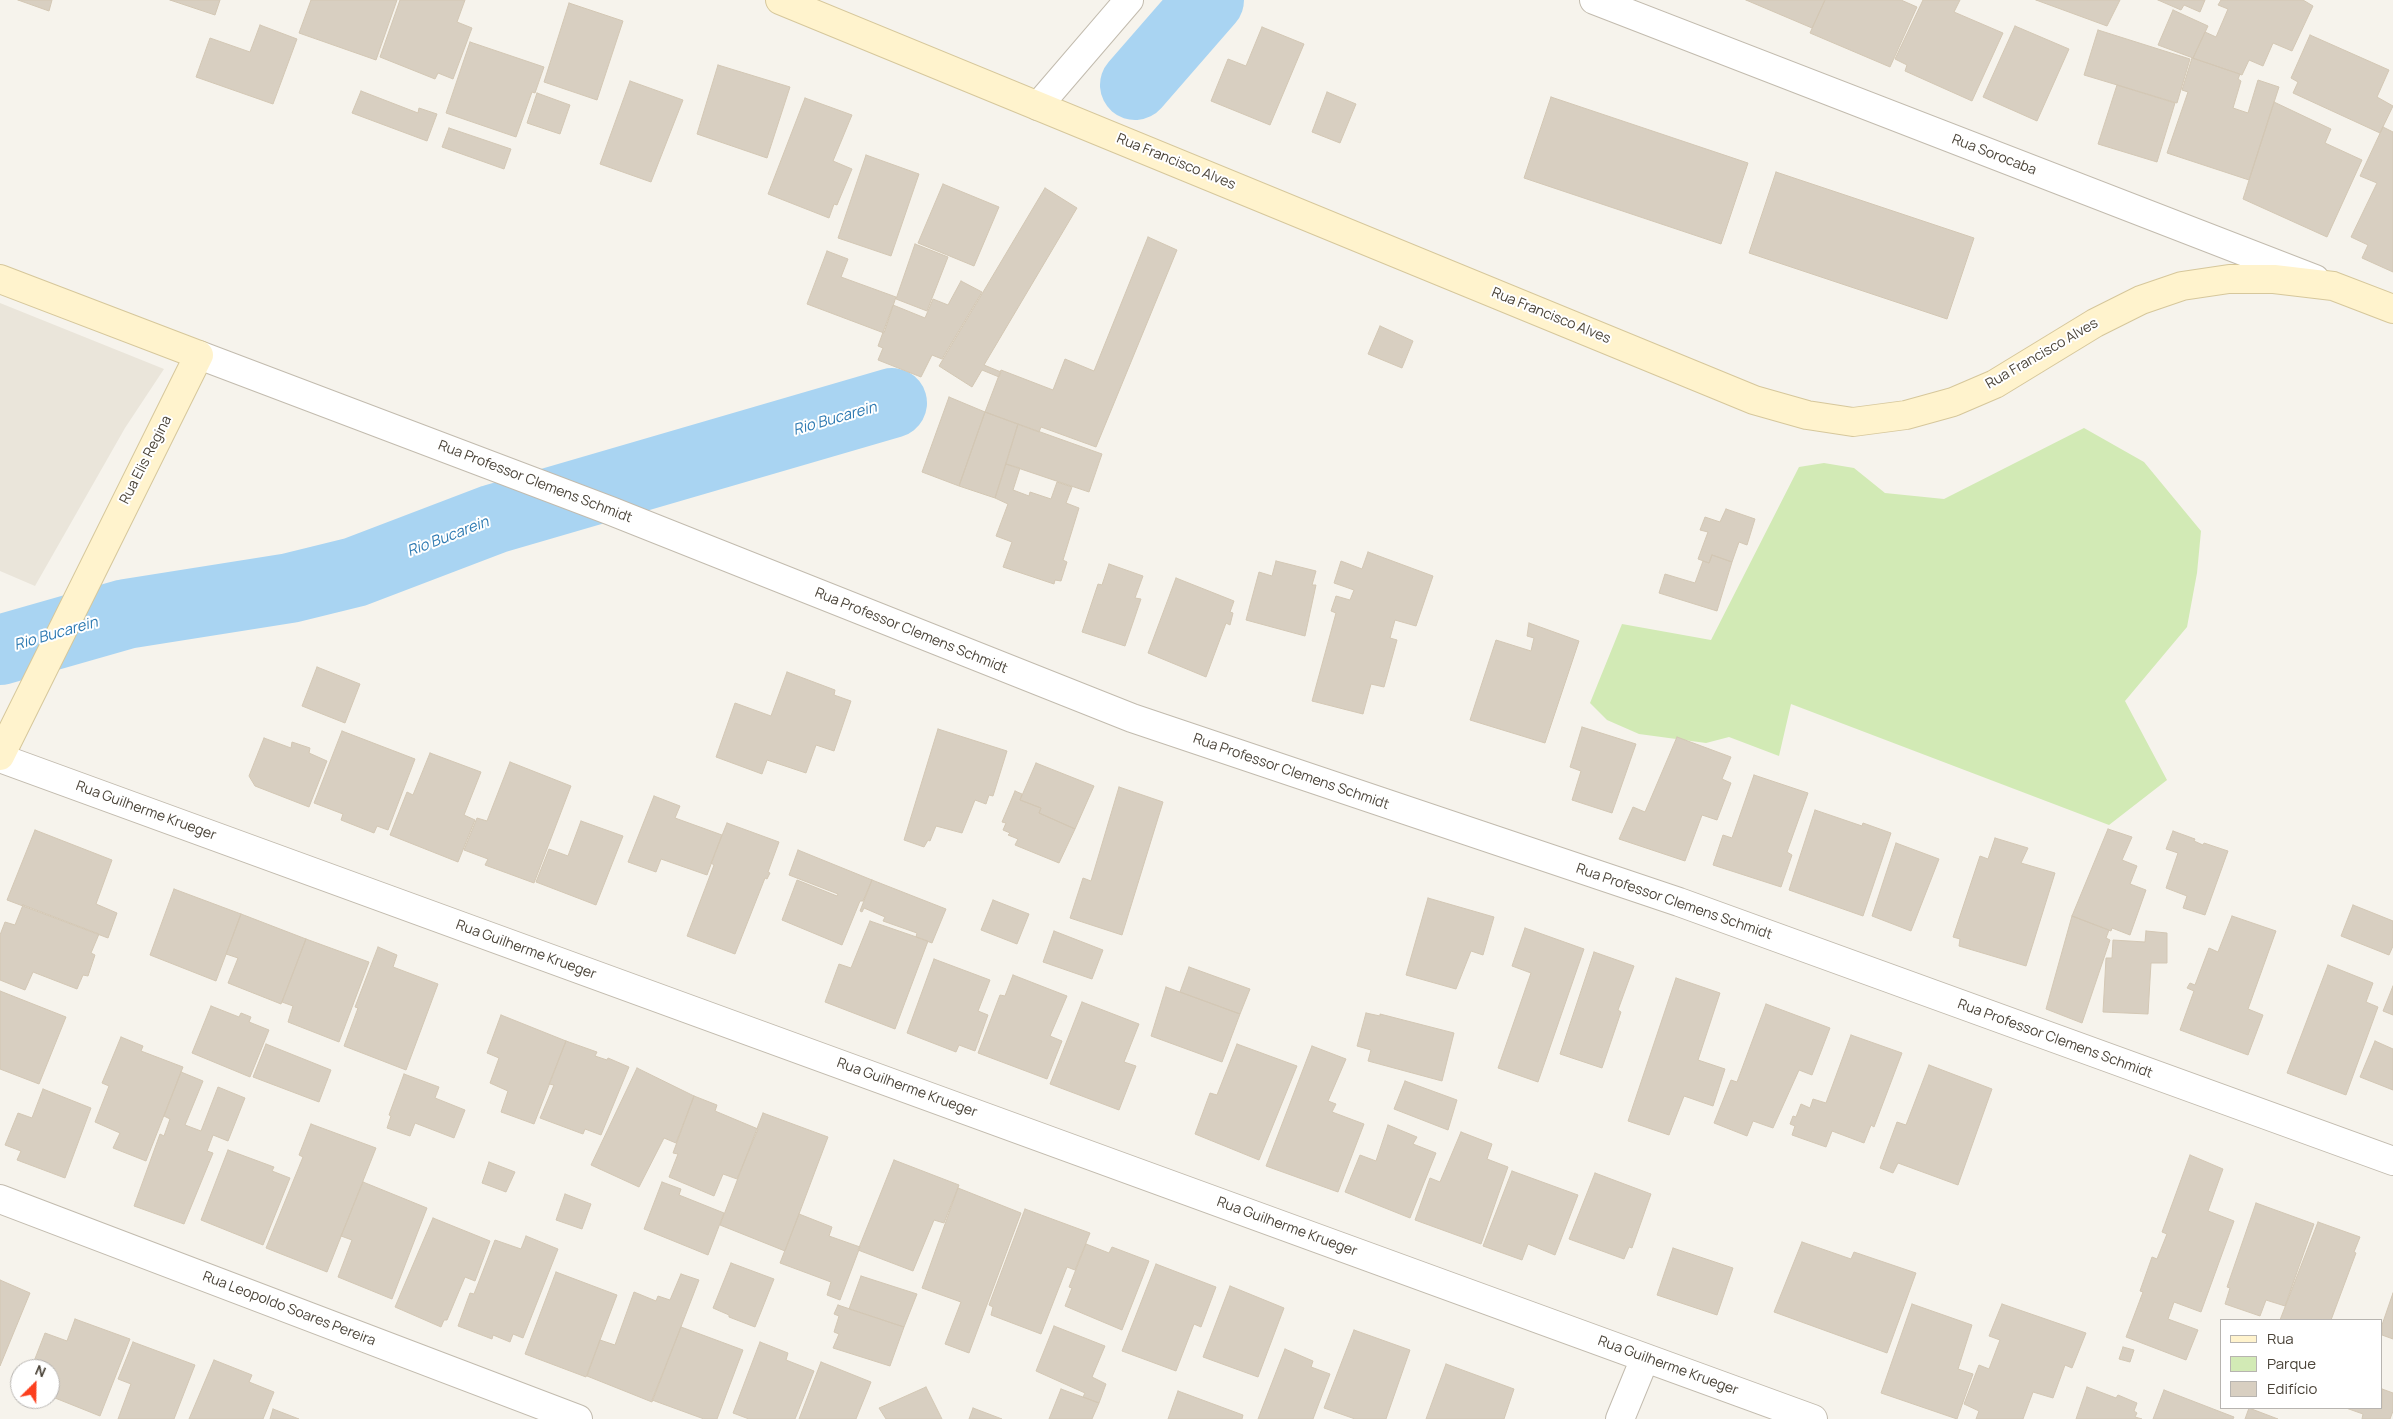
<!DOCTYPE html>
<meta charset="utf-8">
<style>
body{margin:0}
#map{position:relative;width:2393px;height:1419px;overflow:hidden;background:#f6f3ec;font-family:Manrope,sans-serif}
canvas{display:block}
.legend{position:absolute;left:2220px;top:1319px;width:162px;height:90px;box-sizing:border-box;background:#fff;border:1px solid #b7b4b0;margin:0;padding:6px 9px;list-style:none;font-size:15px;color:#4b4439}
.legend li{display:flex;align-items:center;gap:10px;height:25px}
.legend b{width:25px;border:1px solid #b7b4b0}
.north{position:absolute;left:10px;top:1359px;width:50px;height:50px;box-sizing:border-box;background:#fff;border:1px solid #b7b4b0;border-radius:50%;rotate:23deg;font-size:14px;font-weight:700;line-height:20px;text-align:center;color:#4b4439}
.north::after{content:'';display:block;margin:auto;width:18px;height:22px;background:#fc3f1d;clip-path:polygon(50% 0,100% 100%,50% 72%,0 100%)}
</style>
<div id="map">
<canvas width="2393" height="1419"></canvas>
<ul class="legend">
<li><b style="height:6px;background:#fff3cd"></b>Rua</li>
<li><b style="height:14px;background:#d2eab5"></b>Parque</li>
<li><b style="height:14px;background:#d8cfc1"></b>Edifício</li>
</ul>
<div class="north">N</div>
</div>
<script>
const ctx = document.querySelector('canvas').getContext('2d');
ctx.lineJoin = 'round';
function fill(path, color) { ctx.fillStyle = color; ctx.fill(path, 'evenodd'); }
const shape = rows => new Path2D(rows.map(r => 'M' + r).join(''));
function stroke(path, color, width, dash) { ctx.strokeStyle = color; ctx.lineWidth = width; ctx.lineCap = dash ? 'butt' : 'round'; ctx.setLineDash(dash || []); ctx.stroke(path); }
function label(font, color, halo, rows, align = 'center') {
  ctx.font = font + ' Manrope,sans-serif'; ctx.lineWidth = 4; ctx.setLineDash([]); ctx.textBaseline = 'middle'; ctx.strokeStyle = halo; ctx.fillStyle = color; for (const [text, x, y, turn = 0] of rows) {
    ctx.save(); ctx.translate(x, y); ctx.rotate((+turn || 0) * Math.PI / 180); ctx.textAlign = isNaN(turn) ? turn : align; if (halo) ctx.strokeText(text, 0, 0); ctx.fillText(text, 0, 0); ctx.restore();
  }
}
const residential = shape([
 [0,303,164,369,125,428,35,586,0,571]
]);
const green = shape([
 [2084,428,2144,462,2201,531,2197,573,2187,627,2125,701,2167,780,2109,825,1791,704,1779,756,1729,737,1706,743,1639,734,1607,720,1590,703,1622,624,1711,640,1799,467,1824,463,1854,468,1885,493,1944,499]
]);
const river = shape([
 [1135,85,1209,0],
 [0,650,126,614,290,588,355,572,494,519,892,403]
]);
const building = shape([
 [18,0,52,0,49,11,18,0],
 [170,0,220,0,215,15,170,0],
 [311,0,397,0,376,60,299,33,311,0],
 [400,0,465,0,457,22,472,28,453,79,438,73,435,79,380,57,400,0],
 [1746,0,1825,0,1812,28,1746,0],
 [1825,0,1901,0,1917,7,1890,67,1810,33,1825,0],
 [1923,0,1960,0,1954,12,2003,33,1972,101,1905,71,1907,65,1895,59,1923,0],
 [2036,0,2120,0,2107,26,2036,0],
 [2158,0,2205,0,2200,12,2184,5,2181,10,2158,0],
 [2221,0,2303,0,2313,6,2292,51,2273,43,2263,66,2249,60,2242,75,2193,58,2205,32,2216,37,2228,9,2218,5,2221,0],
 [569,3,623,21,597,100,544,82,569,3],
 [2173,10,2208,26,2193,58,2158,45,2173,10],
 [260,25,297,39,273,104,196,77,210,38,250,52,260,25],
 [2015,26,2069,49,2037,121,1983,97,2015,26],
 [1262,27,1304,44,1270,125,1211,101,1228,59,1246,66,1262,27],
 [2098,30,2190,59,2177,103,2084,75,2098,30],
 [2310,35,2389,70,2377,97,2393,106,2380,133,2293,93,2298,82,2291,78,2310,35],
 [470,42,544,67,535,93,532,92,516,137,446,113,470,42],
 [2192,58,2240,74,2238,79,2241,81,2233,108,2248,113,2258,80,2279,87,2249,180,2167,153,2188,92,2182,90,2192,58],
 [718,65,790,87,767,158,697,134,718,65],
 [630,81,683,100,651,182,600,164,630,81],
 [2117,85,2175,103,2157,162,2098,144,2117,85],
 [361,91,418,113,419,108,437,114,427,141,352,113,361,91],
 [1327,92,1356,104,1340,143,1312,132,1327,92],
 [537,93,570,105,560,134,527,123,537,93],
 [1551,97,1748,163,1721,244,1524,178,1551,97],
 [805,98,852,115,833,161,852,169,837,205,834,204,829,218,768,194,805,98],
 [2274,102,2331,129,2325,143,2362,160,2327,237,2243,199,2274,102],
 [2383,127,2393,132,2393,272,2362,258,2368,245,2351,237,2377,183,2360,176,2383,127],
 [449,128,511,149,504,169,442,147,449,128],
 [866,155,919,174,891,256,838,238,866,155],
 [1776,172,1974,238,1947,319,1749,253,1776,172],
 [943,184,999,207,974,266,918,243,943,184],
 [1045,188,1077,208,984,365,1001,372,999,377,982,370,972,387,939,366,1045,188],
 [1148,237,1177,250,1096,447,1041,427,1039,432,985,412,1001,370,1053,390,1065,359,1094,371,1148,237],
 [915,244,948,257,927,311,896,299,915,244],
 [827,251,848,259,841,277,896,297,884,333,807,304,827,251],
 [961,281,982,292,942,359,932,355,921,377,878,360,883,348,878,346,893,305,925,318,933,299,948,305,961,281],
 [1380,326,1413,341,1402,368,1368,354,1380,326],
 [949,397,985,412,959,486,922,472,949,397],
 [985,412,1018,424,995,498,959,486,985,412],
 [1018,424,1102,454,1089,492,1006,464,1018,424],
 [1006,464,1020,468,1013,490,1029,496,1030,492,1051,499,1057,482,1072,487,1066,503,1079,508,1063,560,1067,562,1061,581,1055,580,1054,584,1003,567,1012,542,996,536,1008,504,995,498,1006,464],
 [1726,509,1755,519,1747,545,1739,542,1732,562,1712,555,1709,563,1698,559,1708,532,1700,530,1705,517,1720,522,1726,509],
 [1368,552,1433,576,1416,626,1395,620,1390,638,1397,640,1384,687,1371,684,1363,714,1312,701,1336,613,1331,611,1336,596,1350,600,1354,590,1334,583,1341,561,1362,569,1368,552],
 [1712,555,1732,562,1717,611,1659,593,1665,574,1695,583,1703,561,1709,563,1712,555],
 [1276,561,1316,571,1312,585,1316,585,1305,636,1246,620,1259,572,1272,576,1276,561],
 [1109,564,1143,576,1135,598,1141,599,1125,646,1082,632,1098,584,1102,585,1109,564],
 [1176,578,1234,601,1230,612,1233,613,1230,625,1226,623,1206,677,1148,653,1176,578],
 [1529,623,1579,641,1545,743,1470,720,1496,640,1531,651,1534,638,1527,636,1529,623],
 [317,667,360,684,345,723,302,706,317,667],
 [787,672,835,690,834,695,851,701,834,751,816,745,806,773,767,760,762,774,716,757,735,703,771,716,787,672],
 [1582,727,1636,744,1612,813,1572,800,1581,771,1570,767,1582,727],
 [938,729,1007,751,993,796,989,795,986,804,975,800,962,833,936,826,930,841,928,840,924,847,904,840,938,729],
 [342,731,415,759,388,830,377,826,374,833,341,820,343,814,314,803,342,731],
 [1677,737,1731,757,1722,779,1731,783,1717,820,1702,815,1685,861,1619,839,1633,807,1645,812,1677,737],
 [264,738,291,748,292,742,310,748,309,753,327,761,309,807,255,786,249,776,264,738],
 [430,753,481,772,464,815,475,820,458,862,390,835,407,792,413,795,430,753],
 [510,762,571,786,534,883,485,865,488,859,464,850,477,818,487,821,510,762],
 [1036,763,1094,786,1075,829,1039,813,1041,808,1020,800,1036,763],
 [1754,775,1808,793,1787,852,1792,855,1781,887,1713,865,1723,835,1732,838,1754,775],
 [1119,787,1163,802,1122,935,1070,918,1083,878,1091,881,1119,787],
 [1015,791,1022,794,1020,800,1041,808,1039,813,1075,829,1059,863,1015,845,1018,839,1008,835,1010,833,1003,830,1006,823,1002,822,1015,791],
 [654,796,680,806,675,818,722,835,707,875,661,859,656,872,628,862,654,796],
 [1815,810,1862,826,1863,823,1891,833,1863,916,1789,890,1815,810],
 [581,821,623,836,596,905,536,882,549,849,568,856,581,821],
 [727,823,779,842,768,872,770,873,767,879,765,878,735,954,687,936,714,865,711,863,727,823],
 [2108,829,2132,837,2122,860,2137,866,2130,884,2146,890,2130,935,2112,928,2111,931,2072,916,2108,829],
 [35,830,112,860,96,904,117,913,108,938,7,900,35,830],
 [2173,831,2195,839,2194,841,2203,845,2204,843,2228,851,2205,915,2183,908,2187,896,2166,888,2178,853,2166,849,2173,831],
 [1995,838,2028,848,2021,863,2055,873,2026,966,1959,946,1960,939,1953,937,1980,856,1988,859,1995,838],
 [1896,843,1939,859,1911,931,1872,916,1896,843],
 [798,850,872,880,863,901,860,901,842,945,782,920,797,880,837,896,838,894,789,875,798,850],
 [872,880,946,909,932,943,916,937,917,933,883,921,885,917,864,908,862,912,860,911,872,880],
 [174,889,241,914,216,981,150,955,174,889],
 [1428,898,1494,917,1483,955,1471,951,1456,989,1406,975,1428,898],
 [993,900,1029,914,1017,944,981,930,993,900],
 [23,905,99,934,91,953,95,955,88,976,83,975,77,989,33,972,25,990,0,980,0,935,5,922,15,925,23,905],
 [2353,905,2393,921,2393,946,2389,955,2341,936,2353,905],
 [241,914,306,939,281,1004,228,983,238,958,226,954,241,914],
 [2072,916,2109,930,2106,938,2110,940,2082,1023,2046,1009,2072,916],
 [2232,916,2276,931,2248,1009,2263,1015,2248,1055,2180,1030,2194,991,2187,988,2190,983,2195,985,2209,948,2218,952,2232,916],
 [870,921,928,941,895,1029,825,1002,839,964,851,968,870,921],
 [1525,928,1584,949,1538,1082,1498,1068,1531,973,1512,966,1525,928],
 [1054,931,1103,950,1092,979,1043,962,1054,931],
 [2146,931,2167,933,2167,963,2151,963,2148,1014,2103,1012,2106,958,2112,958,2113,940,2145,942,2146,931],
 [306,939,369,962,339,1042,288,1022,293,1006,282,1002,306,939],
 [378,947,397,955,393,967,438,984,406,1070,344,1046,358,1008,355,1007,378,947],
 [1594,952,1634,966,1618,1010,1621,1012,1602,1068,1560,1054,1594,952],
 [934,959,990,980,978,1011,988,1015,975,1051,959,1045,956,1052,907,1033,934,959],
 [2328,965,2373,983,2366,1002,2378,1007,2346,1095,2287,1073,2328,965],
 [1189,967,1250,989,1240,1014,1180,992,1189,967],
 [1013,975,1067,996,1050,1036,1062,1041,1047,1079,978,1053,1000,995,1005,996,1013,975],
 [1676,978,1720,993,1698,1060,1725,1069,1713,1106,1684,1096,1669,1135,1628,1121,1676,978],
 [2393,986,2393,1015,2383,1011,2393,986],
 [1166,987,1240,1014,1222,1062,1151,1036,1166,987],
 [0,991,66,1017,39,1084,0,1069,0,991],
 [1082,1002,1139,1024,1124,1062,1136,1066,1119,1110,1050,1084,1082,1002],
 [1766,1004,1830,1028,1812,1075,1799,1070,1773,1128,1753,1121,1747,1136,1714,1123,1731,1080,1737,1082,1766,1004],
 [211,1006,239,1017,241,1013,251,1017,249,1022,269,1030,250,1077,192,1053,211,1006],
 [1366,1013,1380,1016,1380,1014,1454,1033,1442,1081,1368,1061,1371,1050,1357,1046,1366,1013],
 [501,1015,566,1041,534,1124,501,1112,508,1091,490,1083,499,1058,487,1053,501,1015],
 [1851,1035,1902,1053,1874,1127,1871,1125,1864,1143,1832,1131,1826,1147,1792,1135,1795,1126,1790,1124,1793,1116,1796,1117,1801,1104,1810,1108,1813,1099,1826,1103,1851,1035],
 [121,1037,143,1046,141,1051,183,1067,146,1161,113,1148,120,1133,95,1122,109,1086,102,1083,121,1037],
 [566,1041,597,1052,595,1056,607,1060,608,1058,629,1067,601,1135,585,1129,583,1134,540,1118,554,1085,549,1084,566,1041],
 [2375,1041,2393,1049,2393,1090,2360,1077,2375,1041],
 [266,1044,331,1070,319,1102,253,1077,266,1044],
 [1237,1044,1297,1066,1259,1160,1195,1134,1210,1093,1217,1095,1237,1044],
 [1312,1046,1346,1059,1328,1101,1336,1104,1332,1112,1364,1124,1338,1192,1266,1166,1312,1046],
 [1929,1065,1992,1089,1958,1185,1898,1163,1893,1173,1880,1168,1897,1122,1906,1125,1929,1065],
 [637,1068,694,1096,676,1143,664,1138,639,1187,591,1165,637,1068],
 [181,1072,203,1081,185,1125,201,1131,218,1087,245,1098,228,1141,213,1135,207,1151,213,1153,184,1224,134,1206,160,1134,164,1136,170,1119,164,1116,181,1072],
 [404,1074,439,1087,435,1098,465,1110,454,1138,415,1123,410,1136,387,1128,391,1116,389,1115,404,1074],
 [1405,1081,1457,1100,1448,1130,1394,1109,1405,1081],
 [43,1089,91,1108,65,1178,17,1160,21,1151,5,1145,18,1113,32,1118,43,1089],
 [694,1096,717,1105,715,1111,758,1129,737,1179,723,1174,714,1196,669,1177,678,1154,673,1153,694,1096],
 [763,1113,828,1137,785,1251,720,1225,763,1113],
 [311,1124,376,1148,327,1272,266,1248,303,1157,299,1155,311,1124],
 [1388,1125,1417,1137,1413,1144,1436,1153,1410,1218,1345,1192,1360,1155,1376,1161,1388,1125],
 [1461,1132,1492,1144,1487,1159,1508,1167,1481,1244,1415,1220,1430,1178,1440,1182,1461,1132],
 [228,1150,274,1167,272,1171,290,1178,263,1245,201,1220,228,1150],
 [2190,1155,2223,1169,2208,1211,2234,1221,2201,1312,2174,1302,2168,1319,2198,1330,2186,1360,2126,1337,2143,1292,2140,1291,2152,1257,2157,1259,2167,1234,2162,1232,2190,1155],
 [894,1160,959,1185,944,1223,934,1220,913,1271,858,1250,894,1160],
 [489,1162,515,1172,506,1192,482,1183,489,1162],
 [1512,1171,1578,1195,1555,1255,1528,1244,1522,1260,1483,1246,1512,1171],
 [1595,1173,1651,1194,1632,1248,1629,1247,1624,1259,1569,1239,1595,1173],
 [363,1182,427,1208,392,1299,338,1277,352,1240,341,1236,363,1182],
 [662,1182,681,1189,679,1195,724,1213,708,1255,644,1229,662,1182],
 [958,1188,1021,1213,969,1353,945,1344,961,1302,922,1288,958,1188],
 [565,1194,591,1204,582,1229,556,1220,565,1194],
 [2256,1203,2314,1224,2285,1306,2266,1300,2260,1316,2225,1304,2230,1288,2227,1287,2256,1203],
 [1025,1209,1090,1233,1075,1270,1067,1267,1041,1334,991,1315,993,1307,989,1305,1025,1209],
 [799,1214,832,1227,829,1236,860,1247,840,1300,827,1295,831,1282,780,1263,799,1214],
 [433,1218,490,1241,475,1281,465,1277,447,1320,444,1320,441,1327,395,1307,433,1218],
 [2318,1222,2360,1237,2354,1252,2356,1253,2331,1320,2280,1320,2318,1222],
 [526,1236,558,1249,523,1338,513,1334,510,1342,493,1335,492,1339,458,1326,470,1293,474,1294,495,1240,521,1249,526,1236],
 [1802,1242,1851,1259,1854,1252,1916,1273,1887,1353,1774,1312,1802,1242],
 [1086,1244,1109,1253,1112,1247,1149,1261,1122,1330,1065,1306,1072,1288,1069,1287,1086,1244],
 [1673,1248,1733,1268,1717,1315,1657,1295,1673,1248],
 [731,1263,774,1279,755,1327,729,1317,729,1315,713,1308,731,1263],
 [1156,1264,1216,1287,1201,1327,1194,1324,1176,1371,1122,1351,1156,1264],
 [556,1272,617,1295,586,1377,525,1354,556,1272],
 [681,1274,699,1280,652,1402,587,1376,600,1340,615,1345,634,1292,656,1301,658,1296,670,1300,681,1274],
 [861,1276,917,1294,904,1327,849,1309,861,1276],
 [0,1280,30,1293,0,1366,0,1280],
 [1230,1286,1284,1308,1258,1377,1203,1357,1230,1286],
 [2393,1293,2393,1339,2382,1335,2382,1325,2393,1293],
 [1912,1304,1972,1325,1958,1369,1973,1374,1957,1419,1881,1393,1912,1304],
 [2002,1304,2086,1333,2072,1368,2065,1365,2053,1398,2033,1392,2023,1419,1976,1419,1979,1411,1964,1404,1979,1365,1989,1369,2000,1340,1989,1336,2002,1304],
 [838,1305,904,1327,890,1366,833,1348,839,1334,834,1332,839,1316,834,1314,838,1305],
 [75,1319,130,1339,100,1416,50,1396,50,1369,31,1369,45,1333,67,1341,75,1319],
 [1054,1326,1105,1346,1092,1377,1106,1384,1099,1403,1083,1397,1085,1393,1036,1371,1054,1326],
 [681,1327,743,1350,717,1419,704,1419,652,1400,681,1327],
 [1354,1330,1410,1350,1386,1419,1355,1419,1324,1408,1354,1330],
 [133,1342,195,1365,174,1419,118,1419,131,1384,118,1379,133,1342],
 [760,1342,788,1353,786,1360,814,1371,795,1419,749,1419,733,1413,760,1342],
 [2123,1347,2134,1350,2130,1362,2119,1359,2123,1347],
 [1285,1349,1313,1361,1311,1367,1330,1374,1313,1419,1258,1419,1285,1349],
 [214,1360,252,1375,249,1382,274,1392,263,1419,189,1419,214,1360],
 [821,1362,871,1382,856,1419,799,1419,821,1362],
 [1446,1364,1514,1389,1504,1419,1426,1419,1446,1364],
 [926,1387,942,1419,886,1419,879,1408,926,1387],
 [2087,1387,2116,1398,2118,1395,2137,1403,2134,1411,2137,1413,2135,1417,2142,1419,2076,1419,2087,1387],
 [1061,1389,1099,1403,1092,1419,1049,1419,1061,1389],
 [2382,1389,2393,1393,2393,1411,2390,1419,2362,1419,2363,1414,2346,1408,2382,1408,2382,1389],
 [2164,1390,2234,1417,2233,1419,2153,1419,2164,1390],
 [1178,1391,1243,1415,1242,1419,1168,1419,1178,1391],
 [973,1408,1002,1419,969,1419,973,1408],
 [2249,1408,2278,1419,2245,1419,2249,1408],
 [273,1409,299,1419,270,1419,273,1409]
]);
const street = shape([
 [1594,0,2315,279],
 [1038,106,1129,0],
 [199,355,611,511,1132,718,1679,902,2393,1161],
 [0,758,1813,1419],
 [0,1199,578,1419],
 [1620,1419,1645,1358]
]);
const secondary = shape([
 [780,0,1754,400,1807,415,1853,422,1906,415,1953,402,1995,384,2095,323,2141,300,2182,286,2229,279,2274,279,2333,286,2393,309],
 [0,279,199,355,0,756]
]);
const streetNames = [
 ["Rua Sorocaba",1994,155,21],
 ["Rua Francisco Alves",1176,162,22],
 ["Rua Francisco Alves",1551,316,22],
 ["Rua Francisco Alves",2042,354,-30],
 ["Rua Elis Regina",146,460,-63],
 ["Rua Professor Clemens Schmidt",535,482,21],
 ["Rua Professor Clemens Schmidt",911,631,22],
 ["Rua Professor Clemens Schmidt",1291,772,19],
 ["Rua Guilherme Krueger",146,811,20],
 ["Rua Professor Clemens Schmidt",1674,902,19],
 ["Rua Guilherme Krueger",526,950,20],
 ["Rua Professor Clemens Schmidt",2055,1039,20],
 ["Rua Guilherme Krueger",907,1088,20],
 ["Rua Guilherme Krueger",1287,1227,20],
 ["Rua Leopoldo Soares Pereira",289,1309,21],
 ["Rua Guilherme Krueger",1668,1366,20]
];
const waterNames = [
 ["Rio Bucarein",835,419,-16],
 ["Rio Bucarein",448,537,-21],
 ["Rio Bucarein",56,634,-16]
];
fill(residential, '#eae5da');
fill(green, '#d2eab5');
stroke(river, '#a9d4f2', 70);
fill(building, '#d8cfc1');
stroke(building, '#d3c7b4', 1);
stroke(street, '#c2bbae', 30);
stroke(secondary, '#d6c79b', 30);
stroke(street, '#fff', 28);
stroke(secondary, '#fff3cd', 28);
label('14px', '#4b4439', '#fff', streetNames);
label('italic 15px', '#2e7ab2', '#fff', waterNames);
</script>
